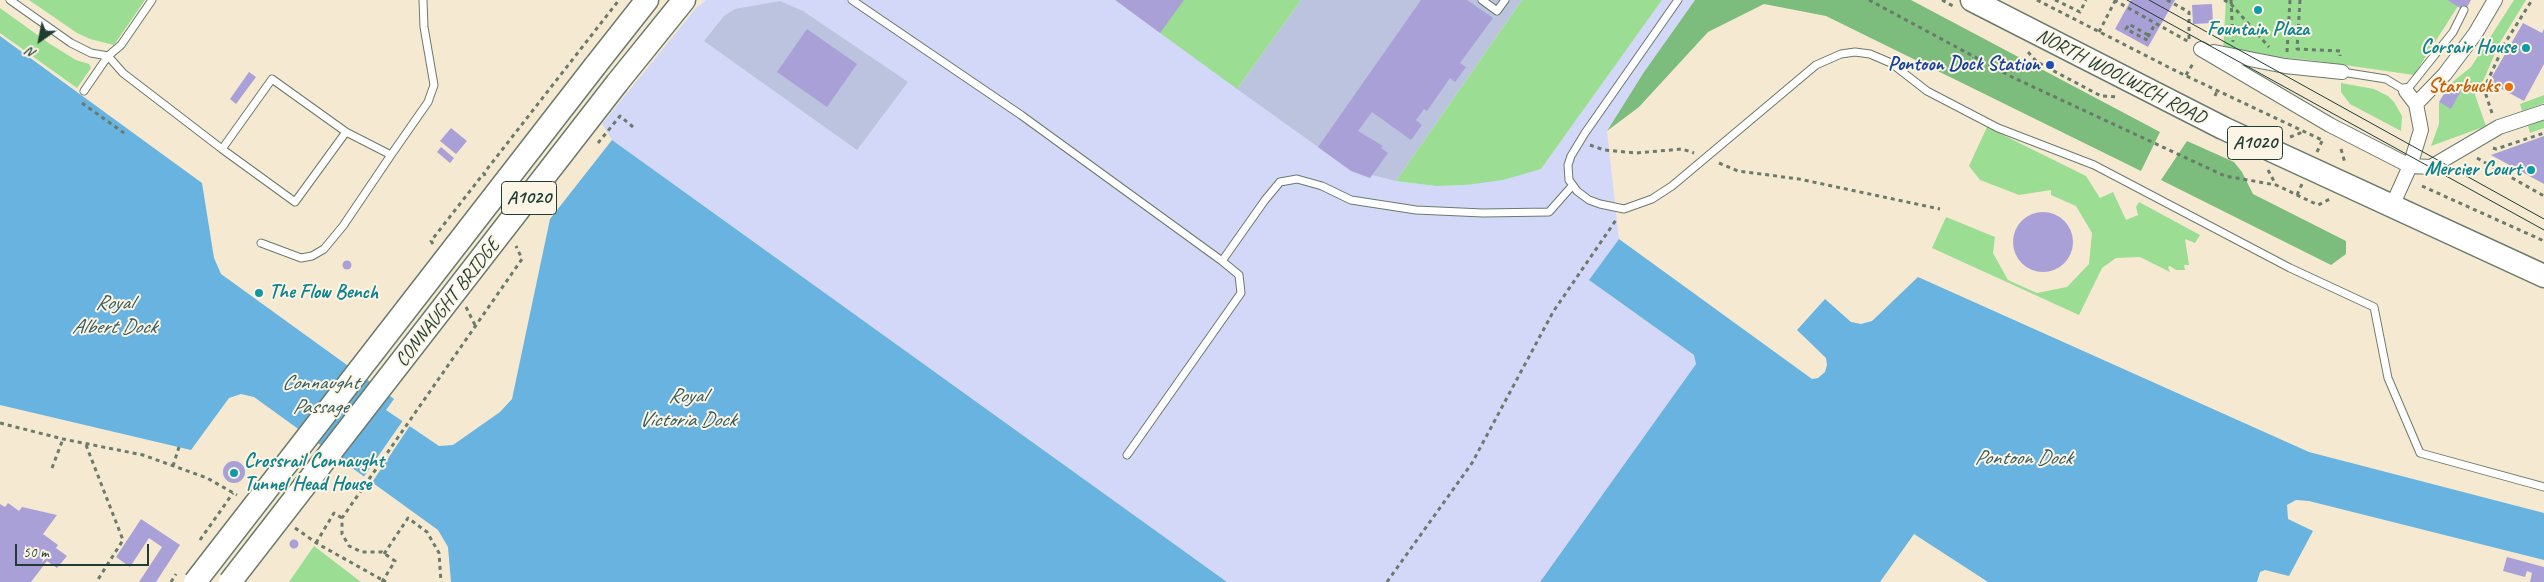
<!DOCTYPE html>
<style>
body{margin:0}
#map{position:relative;width:2544px;height:582px;overflow:hidden;background:#f5ead1;font-family:Caveat,sans-serif}
canvas{display:block}
.north{position:absolute;left:15px;top:15px;width:50px;height:50px;-webkit-text-stroke:4px #fcf5e5;paint-order:stroke;rotate:213deg;font-size:14px;font-weight:700;line-height:20px;text-align:center;color:#1f3d34}
.north::after{content:'';display:block;margin:auto;width:18px;height:22px;background:#1f3d34;clip-path:polygon(50% 0,100% 100%,50% 72%,0 100%)}
.scale{position:absolute;left:15px;top:544px;width:134px;height:22px;box-sizing:border-box;border:2px solid #1f3d34;border-top:0;padding-left:6px;font-size:15px;line-height:18px;white-space:nowrap;color:#1f3d34;-webkit-text-stroke:4px #fcf5e5;paint-order:stroke}
</style>
<div id="map">
<canvas width="2544" height="582"></canvas>
<div class="north">N</div>
<div class="scale">50 m</div>
</div>
<script>
const ctx = document.querySelector('canvas').getContext('2d');
ctx.lineJoin = 'round';
function fill(path, color) { ctx.fillStyle = color; ctx.fill(path, 'evenodd'); }
const shape = rows => new Path2D(rows.map(r => 'M' + r).join(''));
function stroke(path, color, width, dash) { ctx.strokeStyle = color; ctx.lineWidth = width; ctx.lineCap = dash ? 'butt' : 'round'; ctx.setLineDash(dash || []); ctx.stroke(path); }
function label(font, color, halo, rows, align = 'center') {
  ctx.font = font + ' Caveat,sans-serif'; ctx.lineWidth = 4; ctx.setLineDash([]); ctx.textBaseline = 'middle'; ctx.strokeStyle = halo; ctx.fillStyle = color; for (const [text, x, y, turn = 0] of rows) {
    ctx.save(); ctx.translate(x, y); ctx.rotate((+turn || 0) * Math.PI / 180); ctx.textAlign = isNaN(turn) ? turn : align; if (halo) ctx.strokeText(text, 0, 0); ctx.fillText(text, 0, 0); ctx.restore();
  }
}
const built = shape([
 [706,0,1115,0,1339,162,1396,181,1436,186,1466,185,1541,169,1662,0,1695,0,1644,72,1607,131,1619,239,1589,280,1694,355,1696,364,1540,582,1227,582,612,140,602,124,696,8]
]);
const industrial = shape([
 [1301,0,1522,0,1396,181,1356,171,1339,162,1237,89],
 [780,1,803,11,908,82,857,150,704,41,724,16,735,9]
]);
const green = shape([
 [29,0,145,0,114,45,90,39,77,33],
 [1179,0,1301,0,1237,89,1156,30],
 [1522,0,1662,0,1541,169,1503,180,1466,185,1436,186,1396,181],
 [2226,0,2447,0,2458,6,2414,75,2310,60,2223,52],
 [2514,0,2526,0,2499,44,2484,79,2475,95,2486,126,2431,146,2439,124,2439,102,2451,108,2461,91,2450,84,2471,67],
 [0,8,50,44,76,60,89,64,91,68,77,88,0,33],
 [2341,83,2374,89,2388,96,2394,102,2402,116,2401,131,2350,104,2341,92],
 [2544,95,2544,103,2522,111,2520,104],
 [2544,120,2544,128,2530,133,2528,126],
 [1987,127,2086,176,2100,198,2113,192,2126,220,2138,215,2136,207,2139,202,2200,235,2195,243,2185,239,2189,265,2184,265,2185,270,2176,270,2170,266,2168,267,2170,272,2140,257,2116,258,2102,268,2079,315,1932,248,1946,217,1995,237,1993,253,2008,280,2037,293,2067,287,2089,264,2092,233,2076,206,2051,195,2051,190,2019,195,1980,180,1969,166],
 [314,546,361,582,289,582]
]);
const forest = shape([
 [1695,0,1911,0,2160,132,2141,171,1826,16,1764,4,1708,32,1639,107,1607,131,1644,72],
 [2187,141,2234,162,2242,172,2253,194,2346,241,2346,254,2331,265,2161,180]
]);
const water = shape([
 [0,36,202,183,214,258,221,274,394,399,386,410,439,446,453,445,500,412,512,399,550,219,612,140,1227,582,451,582,448,547,438,530,254,397,241,394,229,398,191,450,0,405],
 [1619,239,1812,379,1818,378,1825,372,1827,365,1826,358,1797,330,1825,299,1851,322,1861,324,1872,321,1918,277,2309,452,2544,513,2544,560,2309,501,2296,500,2287,505,2288,519,2313,531,2289,576,2265,570,2260,572,2257,582,1988,582,1914,534,1880,582,1540,582,1696,364,1694,355,1589,280]
]);
const pier = shape([
 [404,419,411,424,371,484,363,478]
]);
const building = shape([
 [1115,0,1184,0,1160,33],
 [1421,0,1467,0,1493,18,1460,63,1466,67,1455,82,1450,78,1427,111,1424,109,1416,120,1422,125,1411,140,1372,112,1358,131,1383,146,1381,148,1388,153,1370,178,1351,171,1318,147],
 [2131,0,2175,0,2148,47,2115,29],
 [2447,0,2471,0,2465,11],
 [2212,4,2213,23,2193,24,2192,5],
 [2523,23,2542,33,2544,29,2544,64,2524,101,2489,82],
 [807,29,857,64,827,107,777,72],
 [249,72,256,77,236,104,230,99],
 [2450,84,2461,91,2451,109,2439,102],
 [451,128,467,141,456,154,440,141],
 [2544,136,2544,184,2491,155],
 [441,147,454,158,450,163,437,152],
 '2013 242a30 30 0 1 1 60 0a30 30 0 1 1-60 0Z',
 '342.5 265a4.5 4.5 0 1 1 9 0a4.5 4.5 0 1 1-9 0Z',
 '223 472a11 11 0 1 1 22 0a11 11 0 1 1-22 0Z',
 [8,503,19,511,22,507,57,515,43,534,58,545,56,548,67,556,57,568,47,561,31,582,0,582,0,504,5,507],
 [141,519,180,545,156,582,139,582,162,547,149,538,130,567,116,557],
 '289.5 544a4.5 4.5 0 1 1 9 0a4.5 4.5 0 1 1-9 0Z',
 [2507,557,2544,567,2544,582,2530,582,2532,573,2527,571,2525,577,2503,571]
]);
const path = shape([
 [1869,0,2012,77,2225,176,2276,185,2318,205,2330,199],
 [1942,0,1953,6],
 [2037,0,2178,72,2322,140],
 [2055,0,2080,12,2086,0],
 [2114,0,2189,42],
 [2167,0,2189,12,2189,39],
 [2224,0,2231,4,2269,47],
 [2231,0,2233,42],
 [2300,0,2297,49,2340,51,2340,56],
 [2099,32,2115,1],
 [2148,35,2129,24,2126,29,2149,41],
 [2148,37,2155,24],
 [2028,52,2037,62,2101,96,2119,97],
 [2287,52,2290,0],
 [2186,75,2194,62],
 [2215,96,2217,91],
 [82,103,124,133],
 [2492,113,2484,89,2505,43,2532,0],
 [2290,137,2303,132],
 [598,143,620,116,633,127],
 [1590,145,1604,150,1636,153,1682,149,1694,153],
 [2493,148,2496,149,2544,133],
 [2341,149,2345,163],
 [2317,152,2323,139],
 [2477,158,2544,196],
 [1719,163,1738,171,1799,179,1940,209],
 [2268,170,2276,185],
 [485,176,484,173,619,0],
 [2422,186,2544,241],
 [2297,195,2302,184],
 [433,244,431,241,484,173],
 [466,307,475,325],
 [0,423,63,439,143,455,207,478,237,495],
 [86,445,123,540,97,581],
 [173,466,179,447],
 [52,468,63,439],
 [295,528,318,544,386,582],
 [200,540,233,493],
 [316,543,334,513,342,518],
 [384,554,408,518,427,532,439,553,441,582],
 [171,582,176,574],
 [382,582,395,561,382,552,362,552,349,546,342,534,342,518,522,259,516,246],
 [1387,582,1472,463,1553,312,1616,220]
]);
const lane = shape([
 [10,0,71,43,91,53,108,56,121,45,152,0],
 [852,0,1021,115,1222,261,1265,200,1280,182,1297,179,1322,186,1351,200,1416,210,1483,213,1549,212,1572,186],
 [1482,0,1497,11,1505,0],
 [1678,0,1585,133,1571,156,1568,165,1569,180,1577,191,1589,200,1600,204,1624,209,1652,199,1672,186,1816,65,1841,54,1855,52,1870,54,1891,63,1927,91,1998,128,2094,165,2290,268,2374,307,2388,378,2420,453,2544,487],
 [2342,72,2386,79,2406,91,2453,32,2464,10],
 [84,91,108,56,123,73,222,149],
 [346,132,295,202,222,149,272,79,346,132,391,155,428,102,434,85,424,27,423,0],
 [261,243,301,258,312,256,324,249,343,226,391,155],
 [1127,455,1241,293,1239,275,1222,261]
]);
const street = shape([
 [2201,49,2330,125,2410,166,2431,167,2499,127,2544,112],
 [2214,52,2285,66,2342,72],
 [2416,104,2445,74,2475,34,2495,0],
 [2392,206,2410,166,2421,130,2416,104,2406,91]
]);
const primary = shape([
 [1972,0,2223,128,2544,276],
 [595,66,647,0],
 [617,83,684,0]
]);
const tram = shape([
 [2127,0,2544,230],
 [2149,0,2544,219]
]);
const primaryBridge = shape([
 [195,582,595,66],
 [230,582,617,83]
]);
const markers = [
 [2258,10,5,"#0f9aa8"],
 [2526,48,5,"#0f9aa8"],
 [2050,65,5,"#1a4fb4"],
 [2509,87,5,"#e8710a"],
 [2531,170,5,"#0f9aa8"],
 [259,293,5,"#0f9aa8"],
 [234,473,5,"#0f9aa8"]
];
const shields = [
 [2255,143,55],
 [529,198,55]
];
const shieldNames = [
 ["A1020",2255,143],
 ["A1020",529,198]
];
const cultureNames = [
 ["Fountain Plaza",2258,30,"center"],
 ["Corsair House",2516,48],
 ["Mercier Court",2521,170],
 ["The Flow Bench",269,293,"left"],
 ["Crossrail Connaught",244,462,"left"],
 ["Tunnel Head House",244,485,"left"]
];
const transitNames = [
 ["Pontoon Dock Station",2040,65]
];
const streetNames = [
 ["NORTH WOOLWICH ROAD",2121,77,27],
 ["CONNAUGHT BRIDGE",448,303,-52]
];
const foodNames = [
 ["Starbucks",2499,87]
];
const waterNames = [
 ["Royal",114,303],
 ["Albert Dock",114,327],
 ["Connaught",320,383],
 ["Passage",320,407],
 ["Royal",687,396],
 ["Victoria Dock",687,420],
 ["Pontoon Dock",2023,458]
];
fill(built, '#d3d8f9');
fill(industrial, '#bcc3de');
fill(green, '#9bdd93');
fill(forest, '#7cbc7d');
fill(water, '#68b3e0');
fill(pier, '#f5ead1');
fill(building, '#a8a0d7');
stroke(lane, '#6a7a6b', 9);
stroke(street, '#6a7a6b', 16);
stroke(primary, '#6a7a6b', 25);
stroke(path, '#6a7a6b', 3, [4, 4]);
stroke(lane, '#fff', 7);
stroke(street, '#fff', 14);
stroke(primary, '#fff', 22);
stroke(tram, '#1f3d34', 1);
stroke(primaryBridge, '#6a7a6b', 25, []);
stroke(primaryBridge, '#fff', 22);
for (const [x, y, r, color] of markers) { const dot = new Path2D(); dot.arc(x, y, r, 0, 2 * Math.PI); ctx.fillStyle = color; ctx.fill(dot); stroke(dot, '#fcf5e5', 2); }
for (const [x, y, w] of shields) { const box = new Path2D(); box.roundRect(x - w / 2, y - 16.5, w, 33, 4); ctx.fillStyle = '#fcf5e5'; ctx.fill(box); stroke(box, '#1f3d34', 1); }
label('bold 19px', '#1f3d34', null, shieldNames);
label('bold 20px', '#0d838f', '#fcf5e5', cultureNames, 'right');
label('bold 20px', '#164399', '#fcf5e5', transitNames, 'right');
label('20px', '#1f3d34', '#fcf5e5', streetNames);
label('bold 20px', '#c56008', '#fcf5e5', foodNames, 'right');
label('italic 21px', '#315a5f', '#fcf5e5', waterNames);
</script>
